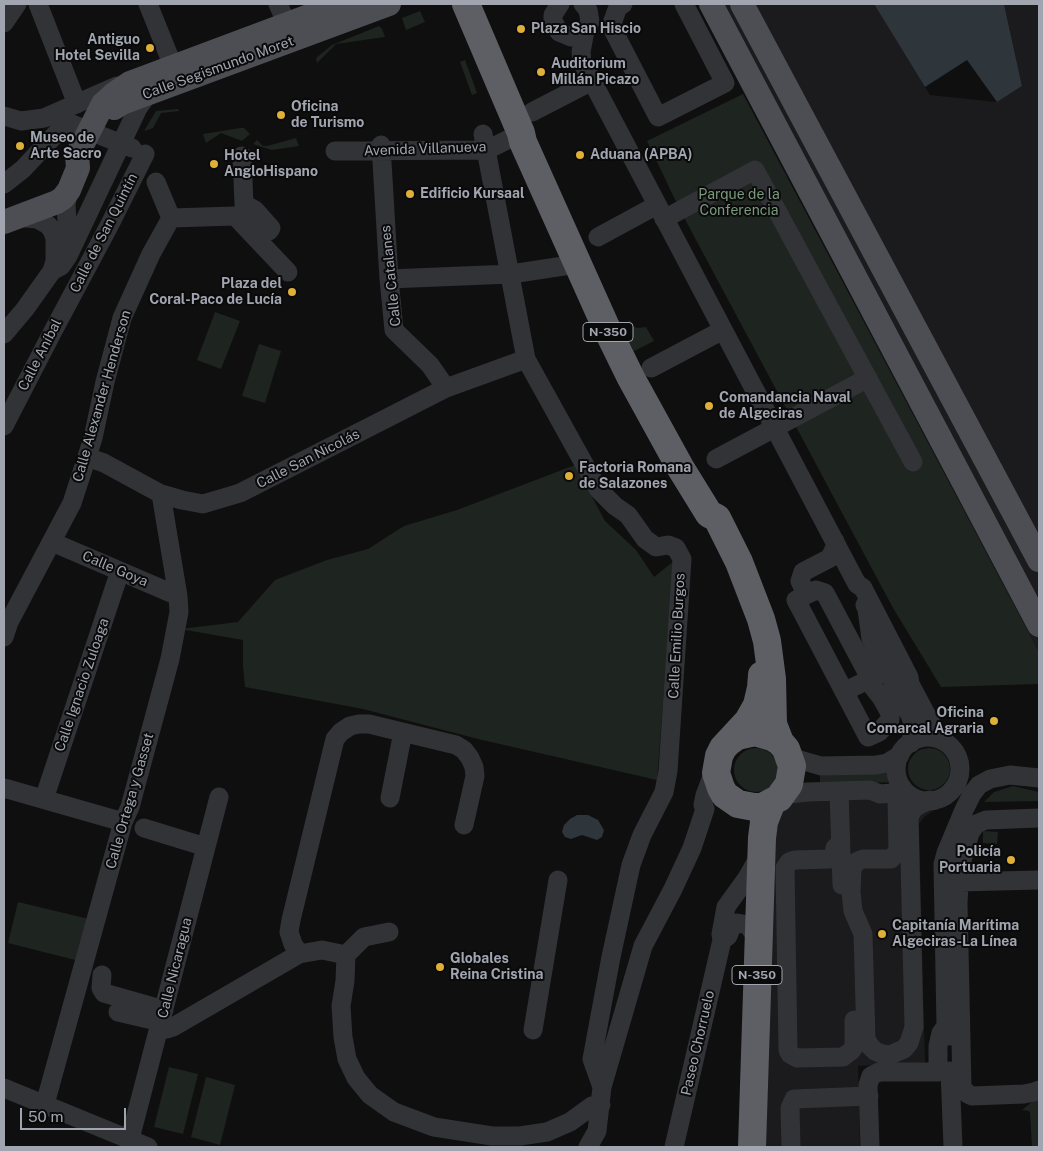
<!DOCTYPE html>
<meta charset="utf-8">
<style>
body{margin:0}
#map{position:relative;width:1043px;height:1151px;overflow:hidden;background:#0f0f10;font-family:"Public Sans",sans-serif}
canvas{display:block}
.frame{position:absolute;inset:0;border:5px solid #a1a5b0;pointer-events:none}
.scale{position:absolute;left:20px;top:1108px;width:106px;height:22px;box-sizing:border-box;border:2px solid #a1a5b0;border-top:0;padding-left:6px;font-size:15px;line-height:18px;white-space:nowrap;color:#a1a5b0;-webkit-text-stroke:4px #0a0a0b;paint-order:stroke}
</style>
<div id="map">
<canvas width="1043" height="1151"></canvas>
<div class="frame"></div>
<div class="scale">50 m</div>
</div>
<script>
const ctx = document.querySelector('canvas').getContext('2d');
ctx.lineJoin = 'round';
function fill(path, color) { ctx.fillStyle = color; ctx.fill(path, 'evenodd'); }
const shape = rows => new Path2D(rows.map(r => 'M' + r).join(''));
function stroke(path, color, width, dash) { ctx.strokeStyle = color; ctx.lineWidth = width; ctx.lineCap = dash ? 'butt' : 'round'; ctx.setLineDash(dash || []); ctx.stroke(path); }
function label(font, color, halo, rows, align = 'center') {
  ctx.font = font + ' "Public Sans",sans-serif'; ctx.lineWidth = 4; ctx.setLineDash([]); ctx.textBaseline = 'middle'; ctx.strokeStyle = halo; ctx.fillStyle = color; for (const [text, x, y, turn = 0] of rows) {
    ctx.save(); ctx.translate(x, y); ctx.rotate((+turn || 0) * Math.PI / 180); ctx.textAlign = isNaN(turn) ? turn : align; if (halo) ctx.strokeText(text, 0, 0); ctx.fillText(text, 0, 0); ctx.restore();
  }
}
const built = shape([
 [700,4,874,4,930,95,996,102,1022,86,1004,4,1039,4,1039,652,860,313],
 [902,797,911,804,925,808,940,806,924,817,919,824,925,1063,858,1066,860,1147,756,1147,771,816,796,800]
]);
const green = shape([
 [420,11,425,22,406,30,402,18],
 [379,26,382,29,385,37,336,44,317,63,316,58,332,45],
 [465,60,477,93,472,95,460,62],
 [743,94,1039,652,1039,684,941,687,893,608,680,210,647,141],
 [178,109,179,111,161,113,153,128,144,131,156,111],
 [240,128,244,128,250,134,242,141,221,133,206,143,203,134],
 [296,138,299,146,272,150,253,144,257,140,263,146,267,146],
 [215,312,240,321,221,369,197,360],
 [630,320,634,327,638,328,646,327,654,341,634,351,625,334,624,329,625,325],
 [259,344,281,351,265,403,242,396],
 [575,465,605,521,636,550,654,577,674,561,657,780,478,739,363,709,245,687,243,665,243,640,180,629,238,622,275,580,327,560,368,549,404,526,457,510],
 '734 770a22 22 0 1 1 44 0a22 22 0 1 1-44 0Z',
 '908 769a21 21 0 1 1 42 0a21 21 0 1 1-42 0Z',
 [890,770,893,782,820,785,820,774],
 [1013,786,1039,792,1039,801,984,802,994,792],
 [983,831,998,832,997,844,983,843],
 [18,902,89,919,79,961,8,943],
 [169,1067,198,1074,183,1134,154,1127],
 [206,1077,235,1085,220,1145,191,1137],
 [1039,1099,1039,1145,1038,1147,1032,1147,1030,1113,1029,1111,1022,1110,1033,1101]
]);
const water = shape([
 [874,4,1004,4,1022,86,997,102,967,60,925,87],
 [577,815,588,815,598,820,604,830,602,837,597,840,582,835,571,839,565,837,562,832,564,825,570,819]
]);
const minor = shape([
 [38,4,77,104],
 [148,4,173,66],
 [278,4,287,24],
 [560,4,553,15,553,21,559,32,571,37,583,33,590,22,588,10,583,4],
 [623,4,618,7,611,26,658,117,725,83,684,4],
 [4,23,17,4],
 [585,31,581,52,582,62,857,584,863,588,909,677,910,684],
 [532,112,592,81],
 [4,116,21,121,44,118,117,86],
 [483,134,526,359,598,489,615,506,628,515,645,539,656,547,668,545,676,548,682,559,668,771,664,792,642,835,631,865,611,957,592,1059,602,1087],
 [381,145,389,279,394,330,430,365,446,388],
 [335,151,487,150,513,137],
 [242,156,244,204,255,210,271,228,269,231,249,218,245,217],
 [4,184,23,169,67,122,132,148],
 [171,218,235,216,288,272],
 [664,219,755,170,913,462],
 [65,231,67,223,66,204,69,190],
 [598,237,657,205],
 [52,271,61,266,68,256,138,108,148,94],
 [389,279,511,274,577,264],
 [4,334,25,309,52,271,55,261,55,238,52,230,48,225,37,219,16,217],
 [651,368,723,330],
 [4,426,52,333,109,226,145,154],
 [87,457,104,463,161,494,182,500,203,504,240,493,446,388,526,359],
 [716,459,868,378],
 [52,542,178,596],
 [806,594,800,581,803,572,830,558,835,547,835,541],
 [865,605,867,609,871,639,911,717,913,727,911,743],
 [4,637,9,622,72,503,93,438,105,382,122,318,151,254,171,218,156,182],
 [870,678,825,593,816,590,796,600,868,737,879,732,890,720,890,713,881,697,873,687],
 [845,691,887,671,899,672,910,684,936,733,942,740],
 '896 769a32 32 0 1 1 64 0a32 32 0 1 1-64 0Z',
 [790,757,821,766,876,765,887,763,900,755],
 [4,788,123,822],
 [839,791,842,885],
 [390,798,403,732],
 [779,798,789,794,808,792,870,790,880,794,893,793,897,797,898,851,891,859,863,859,856,862,852,869,851,892,853,911,863,934,866,1039,870,1046,875,1051,882,1054,890,1055,904,1049,909,1043,914,1027,909,818,913,809,921,804,930,800],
 [44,799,120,571],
 [1039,818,986,820,976,824,970,833,960,867,958,903,962,1088,968,1094,972,1096,1024,1094,1034,1092,1039,1090],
 [144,828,206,847],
 [840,843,835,848,834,856,829,859,795,860,789,862,785,868,788,1050,790,1054,797,1058,843,1057,851,1051,854,1047,854,1020],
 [959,882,1039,880],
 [389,932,364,937,346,955,345,981,341,1006,343,1037,347,1059,356,1078,370,1095,394,1112,434,1127,492,1136,520,1136,547,1132,570,1122,592,1106,601,1105],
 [722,940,728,936,732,926,737,923,748,925,752,931],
 [299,954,293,944,289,932,291,920,335,739,341,732,350,726,359,724,369,724,456,745,464,750,470,758,474,767,475,776,464,825],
 [102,975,101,988,104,993,164,1010],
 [118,1012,161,1022],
 [946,1026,943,864,946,853,964,810,972,794,979,785,990,779,1010,775,1039,778],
 [160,1028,167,1029,173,1027,299,954,322,950,346,955],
 [533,1030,558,880],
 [950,1071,953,1147],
 [4,1088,148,1147],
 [45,1104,123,822,130,807,170,659,179,612,178,596,161,494],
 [127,1138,132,1131,219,797],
 [588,1147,597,1131,602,1087,643,946,673,889,692,848,705,809,703,805,705,795,716,766],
 [674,1147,722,940,721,934,726,907,747,878,755,864],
 [791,1147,790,1108,794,1099,869,1096],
 [870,1147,868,1085,871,1076,879,1072,938,1072,938,1046,941,1033,946,1026,950,1036]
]);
const major = shape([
 [711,4,1039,625],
 [742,4,1039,560],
 [114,108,122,103,389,4],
 [4,222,57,202,63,198,69,190,78,168,77,155,103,104,114,94,130,83,341,4]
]);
const highway = shape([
 [466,4,521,133,523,142,606,327,631,378,680,467,709,514,717,518,739,562,761,619,767,641,772,679,773,724,780,742],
 [730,741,737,736,755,732,772,737,780,742,786,749,792,766,789,784,779,798,762,807,754,807,738,804,725,795,721,788,716,773,719,756,723,748,748,721,757,705,761,688,762,675],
 [752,1147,762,838,764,822,771,804]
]);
const markers = [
 [521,29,5,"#deaf39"],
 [150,48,5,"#deaf39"],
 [541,72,5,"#deaf39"],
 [281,115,5,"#deaf39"],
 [20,146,5,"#deaf39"],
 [580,155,5,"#deaf39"],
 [214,164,5,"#deaf39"],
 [410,194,5,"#deaf39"],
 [292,292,5,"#deaf39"],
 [709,406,5,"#deaf39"],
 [569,476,5,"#deaf39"],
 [994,721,5,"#deaf39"],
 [1011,860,5,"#deaf39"],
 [882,934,5,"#deaf39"],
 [440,967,5,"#deaf39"]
];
const shields = [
 [608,332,50],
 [757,975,50]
];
const shieldNames = [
 ["N-350",608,332],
 ["N-350",757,975]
];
const poiNames = [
 ["Plaza San Hiscio",531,29],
 ["Antiguo",140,40,"right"],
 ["Hotel Sevilla",140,56,"right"],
 ["Auditorium",551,64],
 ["Millán Picazo",551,80],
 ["Oficina",291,107],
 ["de Turismo",291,123],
 ["Museo de",30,138],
 ["Arte Sacro",30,154],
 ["Aduana (APBA)",590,155],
 ["Hotel",224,156],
 ["AngloHispano",224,172],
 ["Edificio Kursaal",420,194],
 ["Plaza del",282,284,"right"],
 ["Coral-Paco de Lucía",282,300,"right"],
 ["Comandancia Naval",719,398],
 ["de Algeciras",719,414],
 ["Factoria Romana",579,468],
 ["de Salazones",579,484],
 ["Oficina",984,713,"right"],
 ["Comarcal Agraria",984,729,"right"],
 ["Policía",1001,852,"right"],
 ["Portuaria",1001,868,"right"],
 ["Capitanía Marítima",892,926],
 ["Algeciras-La Línea",892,942],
 ["Globales",450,959],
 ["Reina Cristina",450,975]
];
const streetNames = [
 ["Calle Segismundo Moret",218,68,-20],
 ["Avenida Villanueva",425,149,-2],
 ["Calle de San Quintín",104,233,-63],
 ["Calle Catalanes",391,276,-96],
 ["Calle Aníbal",40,355,-63],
 ["Calle Alexander Henderson",102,396,-74],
 ["Calle San Nicolás",308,459,-27],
 ["Calle Goya",115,569,23],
 ["Calle Emilio Burgos",677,636,-87],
 ["Calle Ignacio Zuloaga",82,685,-71],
 ["Calle Ortega y Gasset",130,801,-74],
 ["Calle Nicaragua",175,968,-76],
 ["Paseo Chorruelo",698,1043,-77]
];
const parkNames = [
 ["Parque de la",739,195],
 ["Conferencia",739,211]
];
fill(built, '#1b1b1d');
fill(green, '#1e241f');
fill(water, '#2e353b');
stroke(minor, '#323337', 19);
stroke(major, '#4d4e53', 24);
stroke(highway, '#5d5f65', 28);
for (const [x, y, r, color] of markers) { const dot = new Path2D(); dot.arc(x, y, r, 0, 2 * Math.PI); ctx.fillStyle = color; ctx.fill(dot); stroke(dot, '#0a0a0b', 2); }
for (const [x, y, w] of shields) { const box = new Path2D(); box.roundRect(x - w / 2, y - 9.5, w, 19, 4); ctx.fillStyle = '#0a0a0b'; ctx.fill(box); stroke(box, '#a1a5b0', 1); }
label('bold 12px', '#a1a5b0', null, shieldNames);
label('bold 14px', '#a1a5b0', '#0a0a0b', poiNames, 'left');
label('14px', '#a1a5b0', '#0a0a0b', streetNames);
label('14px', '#7a997d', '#0a0a0b', parkNames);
</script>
